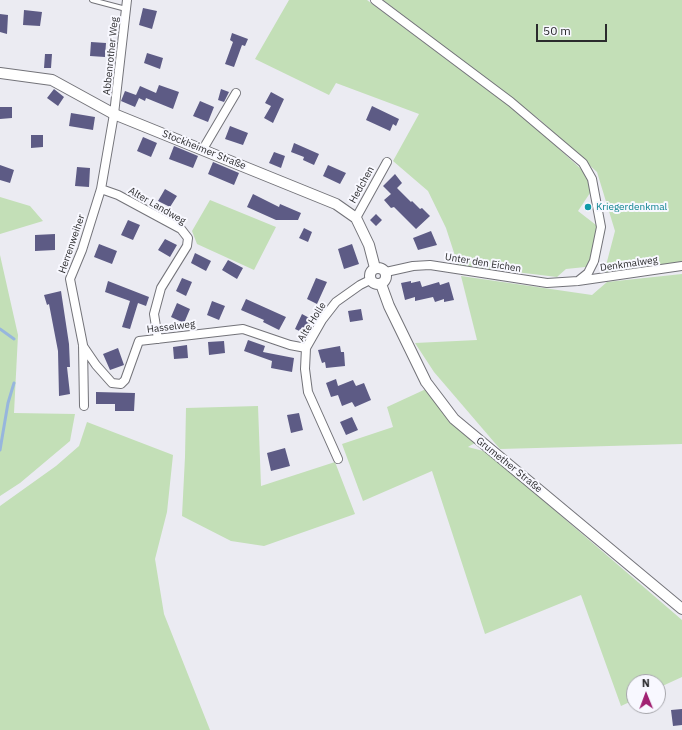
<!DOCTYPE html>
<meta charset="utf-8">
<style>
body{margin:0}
#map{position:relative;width:682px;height:730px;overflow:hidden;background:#ebebf2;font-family:"IBM Plex Sans",sans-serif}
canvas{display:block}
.north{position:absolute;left:626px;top:674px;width:40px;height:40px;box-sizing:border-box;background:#f8f8ff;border:1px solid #a6a6ab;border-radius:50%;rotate:359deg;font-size:11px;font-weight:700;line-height:16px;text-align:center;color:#2b2b2d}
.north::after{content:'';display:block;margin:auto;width:14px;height:18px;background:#a12172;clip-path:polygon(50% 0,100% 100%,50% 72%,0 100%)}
.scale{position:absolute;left:536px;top:24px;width:71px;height:18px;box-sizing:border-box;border:2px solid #2b2b2d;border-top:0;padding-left:5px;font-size:12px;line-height:14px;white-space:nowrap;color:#2b2b2d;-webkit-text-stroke:3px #f8f8ff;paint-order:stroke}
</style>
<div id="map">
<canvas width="682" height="730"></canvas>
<div class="north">N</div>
<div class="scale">50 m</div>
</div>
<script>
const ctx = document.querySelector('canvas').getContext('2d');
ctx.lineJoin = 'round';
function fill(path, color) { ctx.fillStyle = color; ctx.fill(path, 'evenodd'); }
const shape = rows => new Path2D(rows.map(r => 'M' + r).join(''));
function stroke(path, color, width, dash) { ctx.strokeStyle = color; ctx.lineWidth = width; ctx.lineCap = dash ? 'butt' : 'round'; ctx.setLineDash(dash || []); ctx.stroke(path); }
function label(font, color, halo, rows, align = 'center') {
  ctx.font = font + ' "IBM Plex Sans",sans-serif'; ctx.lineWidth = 4; ctx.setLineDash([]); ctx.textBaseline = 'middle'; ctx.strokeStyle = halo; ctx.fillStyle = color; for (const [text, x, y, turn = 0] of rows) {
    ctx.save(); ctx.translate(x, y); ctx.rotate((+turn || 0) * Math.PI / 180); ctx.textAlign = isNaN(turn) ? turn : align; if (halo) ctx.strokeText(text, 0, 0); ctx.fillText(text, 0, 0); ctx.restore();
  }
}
const green = shape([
 [289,0,367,0,525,118,592,179,590,193,578,211,605,232,595,266,566,269,557,277,458,265,446,228,428,191,393,161,419,114,336,83,329,95,255,59],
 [383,0,682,0,682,262,604,273,615,231,597,172,539,119],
 [0,197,30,206,43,221,0,234],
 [210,200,276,227,254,270,197,244,192,231],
 [0,255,18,335,14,413,75,414,70,441,20,483,0,496],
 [682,274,682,444,500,449,434,372,415,343,477,340,461,276,592,295,607,282],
 [426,389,475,443,468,447,487,452,682,620,682,677,658,688,658,682,634,682,634,700,621,706,581,595,485,634,432,471,363,501,342,444,393,427,387,407],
 [258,406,261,486,335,462,355,514,264,546,231,541,182,516,185,457,186,408],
 [87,422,173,455,167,512,155,559,164,614,210,730,0,730,0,506,56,466,79,446]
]);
const stream = shape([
 [0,329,14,339],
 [0,450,8,403,14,383]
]);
const building = shape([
 [143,8,157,11,152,29,139,25],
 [24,10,42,12,40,26,23,25],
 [0,14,8,15,7,34,0,32],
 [232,33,248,39,245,46,242,45,234,67,225,64,233,42,230,40],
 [91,42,106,43,105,57,90,56],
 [147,53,163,58,160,69,144,63],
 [45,54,52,54,51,68,44,68],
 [159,85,179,92,173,109,146,98,145,101,139,98,135,107,121,101,125,91,136,95,140,86,156,93],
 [54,89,64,97,58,106,47,98],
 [221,89,229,92,224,102,218,100],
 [271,92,284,99,273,123,264,118,271,106,265,103],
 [200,101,214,107,208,122,193,116],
 [372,106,399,119,396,126,393,124,390,131,366,120],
 [0,107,12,107,12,118,0,119],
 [71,113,95,117,93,130,69,126],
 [230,126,248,133,243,145,225,139],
 [31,135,43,135,43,147,31,148],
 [143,137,157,143,151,157,137,151],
 [294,143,319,154,314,165,303,160,304,157,291,152],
 [174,146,198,156,193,168,169,159],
 [274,152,285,156,281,168,269,163],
 [213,162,239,173,234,185,208,174],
 [0,165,14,170,10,183,0,180],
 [328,165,346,173,340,184,323,176],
 [77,167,90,168,89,187,75,186],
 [395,174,402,183,397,188,411,202,412,201,420,209,422,208,430,216,416,229,394,207,391,208,384,200,391,194,383,186],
 [165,189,177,196,170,207,158,201],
 [253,194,279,207,280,204,301,213,298,220,276,220,247,207],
 [376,214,382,220,376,226,370,220],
 [128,220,140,225,133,240,121,235],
 [304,228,312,232,308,242,299,238],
 [431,231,437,245,418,250,413,238],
 [55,234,55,250,35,251,35,235],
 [165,239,177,245,170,257,158,250],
 [99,244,117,251,112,264,94,257],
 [352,244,359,264,344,269,338,249],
 [195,253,211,261,206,271,191,263],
 [228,260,243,268,237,279,222,270],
 [182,278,192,282,186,296,176,291],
 [316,278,327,282,317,304,307,299],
 [108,281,149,297,146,306,138,303,130,329,122,327,130,301,105,292],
 [411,281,411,283,420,281,422,287,439,282,440,285,449,282,454,300,444,302,444,299,435,302,433,297,415,301,415,297,405,300,401,283],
 [61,291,69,344,70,367,67,367,70,394,59,396,58,351,49,304,47,305,44,295],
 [246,299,286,317,279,330,263,322,264,320,241,310],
 [212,301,225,306,219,320,207,315],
 [177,303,190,309,184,323,171,317],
 [361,309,363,320,350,322,348,311],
 [302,314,313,320,306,334,295,329],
 [248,340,265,346,263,352,294,358,292,372,271,368,272,361,244,351],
 [224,341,225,353,209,355,208,342],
 [187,345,188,358,174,359,173,347],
 [340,346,341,352,344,352,345,366,326,368,325,362,322,363,320,357,318,350],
 [118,348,124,365,110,370,103,354],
 [336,379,338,386,353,380,356,386,364,383,371,400,355,407,352,402,342,406,338,395,331,397,326,383],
 [96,392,135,393,134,411,115,411,115,404,96,404],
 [299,413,303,430,291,433,287,415],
 [352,417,358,430,346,435,340,422],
 [285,448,290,466,271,471,267,453],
 [682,709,682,725,673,726,671,710]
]);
const service = shape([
 [92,0,126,9]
]);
const minor = shape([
 [375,0,511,102,583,163,592,179,601,227,594,261,588,273,578,281],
 [203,149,236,93],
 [101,189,118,195,181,229,188,238,187,246,161,288,154,314,158,339],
 [356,218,387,162],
 [386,272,413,266,430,265,547,283,578,281,682,266],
 [83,346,96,365,112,383,121,384,125,380,139,341,243,329,290,345,306,348],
 [84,406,83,345,70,279,82,250,101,189,114,114,127,0],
 [338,459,308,392,305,369,306,348,322,320,336,302,360,285,370,280]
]);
const tertiary = shape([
 [0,73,52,80,114,114,336,204,356,218,369,245,375,268],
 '370 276a8 8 0 1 1 16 0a8 8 0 1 1-16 0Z',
 [381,284,389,306,426,382,454,419,682,609]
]);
const markers = [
 [588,207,4,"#0f9aa8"]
];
const streetNames = [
 ["Abbenrother Weg",111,56,-84],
 ["Stockheimer Straße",204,150,22],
 ["Hedchen",362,185,-61],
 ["Alter Landweg",157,206,30],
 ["Herrenweiher",72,244,-71],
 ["Unter den Eichen",483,263,9],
 ["Denkmalweg",629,264,-8],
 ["Alte Holle",312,322,-58],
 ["Hasselweg",171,327,-7],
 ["Grumether Straße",509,465,39]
];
const cultureNames = [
 ["Kriegerdenkmal",596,207]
];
fill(green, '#c3dfb7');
stroke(stream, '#97b6dd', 3);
fill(building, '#5d5b85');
stroke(service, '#737379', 6);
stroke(minor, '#737379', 10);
stroke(tertiary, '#737379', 12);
stroke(service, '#fff', 4);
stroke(minor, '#fff', 8);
stroke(tertiary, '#fff', 10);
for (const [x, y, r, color] of markers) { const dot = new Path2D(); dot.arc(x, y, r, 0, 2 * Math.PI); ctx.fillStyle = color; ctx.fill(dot); stroke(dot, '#f8f8ff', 1.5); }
label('10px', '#2b2b2d', '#f8f8ff', streetNames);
label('10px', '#0d838f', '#f8f8ff', cultureNames, 'left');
</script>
